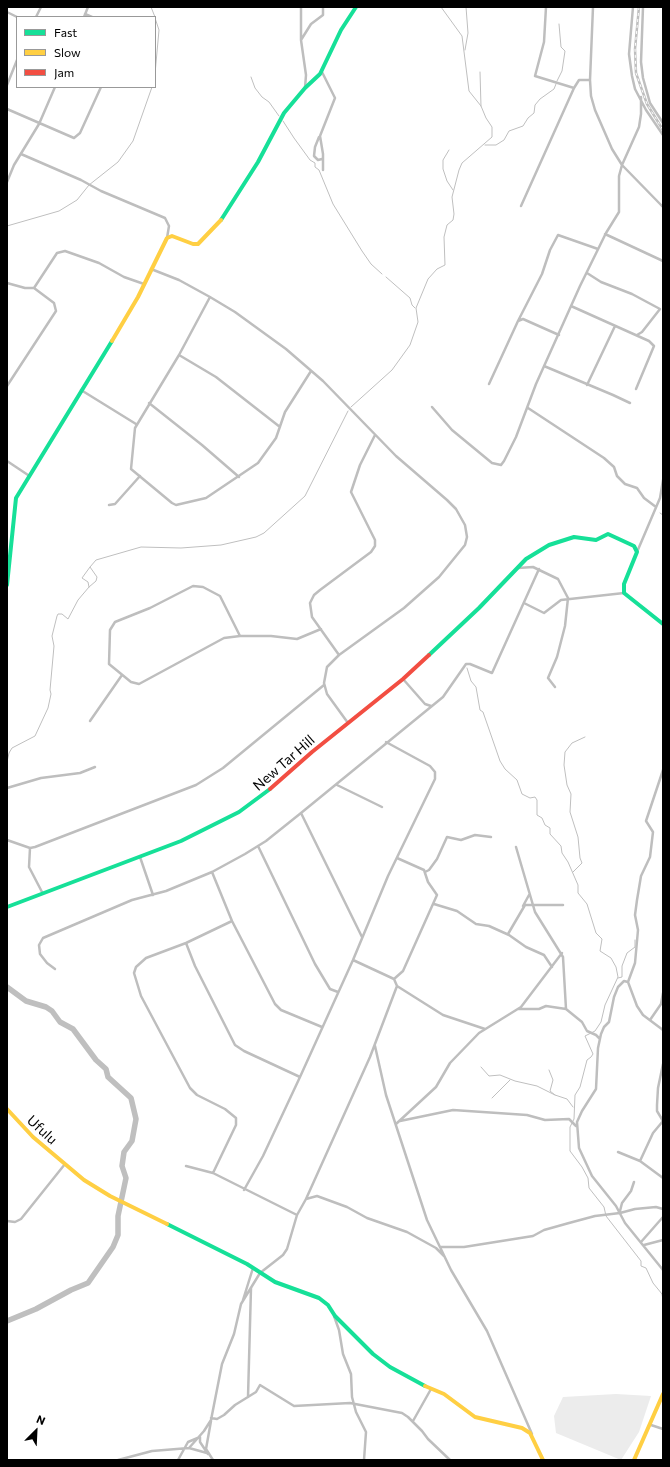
<!DOCTYPE html>
<style>
body{margin:0}
#map{position:relative;width:670px;height:1467px;overflow:hidden;background:#fff;font-family:Commissioner,sans-serif}
canvas{display:block}
.frame{position:absolute;inset:0;border:8px solid #000;pointer-events:none}
.legend{position:absolute;left:16px;top:16px;width:140px;height:72px;box-sizing:border-box;background:#fff;border:1px solid #999;margin:0;padding:5px 7px;list-style:none;font-size:12px;color:#000}
.legend li{display:flex;align-items:center;gap:8px;height:20px}
.legend b{width:20px;border:1px solid #999}
.north{position:absolute;left:16px;top:1411px;width:40px;height:40px;-webkit-text-stroke:3px #fff;paint-order:stroke;rotate:24deg;font-size:11px;font-weight:700;line-height:16px;text-align:center;color:#000}
.north::after{content:'';display:block;margin:auto;width:14px;height:18px;background:#000;clip-path:polygon(50% 0,100% 100%,50% 72%,0 100%)}
</style>
<div id="map">
<canvas width="670" height="1467"></canvas>
<div class="frame"></div>
<ul class="legend">
<li><b style="height:5px;background:#16e098"></b>Fast</li>
<li><b style="height:5px;background:#ffcf43"></b>Slow</li>
<li><b style="height:5px;background:#f24e42"></b>Jam</li>
</ul>
<div class="north">N</div>
</div>
<script>
const ctx = document.querySelector('canvas').getContext('2d');
ctx.lineJoin = 'round';
function fill(path, color) { ctx.fillStyle = color; ctx.fill(path, 'evenodd'); }
const shape = rows => new Path2D(rows.map(r => 'M' + r).join(''));
function stroke(path, color, width, dash) { ctx.strokeStyle = color; ctx.lineWidth = width; ctx.lineCap = dash ? 'butt' : 'round'; ctx.setLineDash(dash || []); ctx.stroke(path); }
function label(font, color, halo, rows, align = 'center') {
  ctx.font = font + ' Commissioner,sans-serif'; ctx.lineWidth = 4; ctx.setLineDash([]); ctx.textBaseline = 'middle'; ctx.strokeStyle = halo; ctx.fillStyle = color; for (const [text, x, y, turn = 0] of rows) {
    ctx.save(); ctx.translate(x, y); ctx.rotate((+turn || 0) * Math.PI / 180); ctx.textAlign = isNaN(turn) ? turn : align; if (halo) ctx.strokeText(text, 0, 0); ctx.fillText(text, 0, 0); ctx.restore();
  }
}
const green = shape([
 [616,1394,651,1396,639,1432,621,1460,556,1433,554,1416,563,1397]
]);
const stream = shape([
 [151,7,155,17],
 [155,18,159,30,155,74],
 [465,50,468,33,466,7],
 [480,72,481,106],
 [251,77,255,88,262,97,269,102,279,116],
 [557,81,562,71,565,51,561,47,559,24],
 [283,121,294,138,310,160,315,163,315,167,319,170,333,204,362,251,371,264,382,274],
 [485,145,496,145,504,140,509,131,523,126,528,118,534,113,535,105,540,99,554,89,556,84],
 [449,150,443,160,443,169,447,181,453,190],
 [7,226,59,211,77,200,89,185,118,162,133,141,152,87],
 [386,277,410,298,412,305,415,308],
 [351,407,392,370,410,345,418,322,416,308,428,279,437,269,445,265,444,237,447,225,453,220,454,214,452,197,459,170,462,163,492,137,492,127,486,118,481,106,469,91,462,36,441,7],
 [660,513,663,515],
 [89,587,88,582,82,578,90,567],
 [467,668,471,681,476,687,480,710,483,712,500,761,505,769,517,780,522,794,530,798,535,797,537,800,537,815,542,818,545,825,550,828,550,834,561,846,562,853,568,862,578,885,578,893,587,904,596,933,602,939,600,951,611,958,616,967,618,977,605,1005,601,1022,595,1031,585,1036,593,1054,591,1057,587,1060,580,1087,575,1095,574,1119,570,1127,570,1151,582,1167,588,1178,589,1188,604,1207,606,1216,641,1261,641,1266,646,1268,653,1283,662,1294,663,1300],
 [7,762,9,753,12,748,35,736,48,708,51,694,50,690,54,646,52,636,57,616,58,614,62,614,68,619,78,600,89,587,96,581,97,577,90,567,96,560,141,547,181,548,221,545,256,537,264,533,305,496,348,411],
 [573,872,582,863,580,858,578,837,570,812,571,794,567,785,564,765,565,752,572,743,585,737],
 [618,978,622,977,622,966,627,953,635,947,635,940],
 [481,1067,489,1076,500,1075,515,1081,537,1086,555,1095],
 [549,1070,553,1080,550,1091,555,1095,567,1099,573,1107],
 [492,1098,510,1080]
]);
const river = shape([
 [7,987,26,1001,46,1007,52,1011,60,1022,73,1029,96,1060,106,1069,108,1077,131,1098,136,1119,132,1141,124,1152,122,1166,126,1178,118,1216,118,1235,113,1247,88,1283,71,1290,36,1309,7,1321]
]);
const street = shape([
 [301,7,301,40,306,75,305,88],
 [546,7,544,42,535,76,574,88],
 [593,7,590,80,591,96,595,110,612,149,622,165,663,207],
 [633,7,629,54,632,76,635,89,646,110,663,135],
 [643,7,641,62,643,78,650,103,663,123],
 [7,12,17,17],
 [85,14,92,17],
 [36,17,41,7],
 [84,17,88,7],
 [301,40,311,24,323,15,323,7],
 [322,72,335,98,320,136,323,154,323,170],
 [7,85,17,60],
 [7,109,74,138,80,133,101,87],
 [319,137,315,147,314,156,318,160,322,159],
 [21,154,81,180,101,191,165,218,169,226,167,238],
 [7,182,14,165,39,124,55,87],
 [521,206,574,88,579,80,590,80],
 [605,234,663,261],
 [151,269,179,280,210,297,235,312,286,349,323,381,396,456,447,500,456,509,465,525,467,537,465,545,439,577,404,608,339,655,327,667,324,683,327,694,348,723],
 [587,273,601,282,632,294,660,309,642,332,637,335],
 [7,283,25,288,34,288,57,253,65,251,99,263,124,277,144,284],
 [210,297,179,355,135,428,131,469,172,503,176,505,206,498,258,463,276,438,285,412,311,371],
 [571,306,649,341,654,346,636,389],
 [518,321,542,274,550,250,558,235,598,249],
 [179,355,216,377,280,427],
 [544,366,613,395,630,403],
 [489,384,518,321,523,319,559,335],
 [587,385,615,326],
 [7,386,56,311,54,303,34,288],
 [81,390,136,424],
 [149,403,202,445,239,477],
 [432,407,452,430,492,463,501,465,504,461,516,437,536,384,580,286,606,233,619,212,619,176,622,165,639,127,641,114,641,97],
 [528,408,604,458,614,467,617,476,625,484,637,488,644,498,656,507],
 [7,461,28,475],
 [109,505,115,504,140,476],
 [637,552,660,498,663,480],
 [518,568,533,567,558,579,568,598,565,626,557,657,548,678,555,687],
 [524,603,544,613,561,600,624,593],
 [240,636,220,596,203,587,193,586,150,608,115,622,110,630,109,664,131,682,139,684,224,638,240,636,271,636,297,639,321,629],
 [339,655,312,617,310,603,314,595,320,590,371,552,375,546,375,540,351,492,360,465,375,435],
 [403,679,425,704,431,706],
 [90,721,122,675],
 [663,770,646,821,653,832,650,857,641,876,637,900,635,915,638,930,635,963,628,982,637,1006,643,1015,663,1030],
 [337,785,382,807],
 [7,788,41,778,80,773,95,767],
 [301,813,362,937],
 [7,840,30,848,35,847,196,785,223,768,324,685],
 [258,846,315,964,330,989,338,992],
 [516,847,535,912,563,957,566,1009],
 [30,848,29,867,42,892],
 [140,857,153,895],
 [212,872,232,921,275,1004,281,1010,322,1027],
 [425,872,429,870,437,859,447,837,461,840,475,835,491,837],
 [434,904,457,911,476,924,489,926,509,935,526,947,544,955,552,967],
 [523,906,529,895],
 [508,934,525,905,563,905],
 [186,943,195,966,235,1045,244,1051,300,1077],
 [55,969,47,963,40,954,39,945,43,938,132,900,166,891,212,872,245,854,266,841,301,813,432,706,443,697,466,664,470,664,492,673,539,569],
 [394,979,403,971,437,895,428,882,424,870,397,858],
 [628,982,624,981,618,987,614,997,609,1022,604,1027,601,1034,598,1048,596,1089,582,1111,577,1122,579,1148,592,1176,616,1206,625,1223,663,1270],
 [397,986,443,1015,485,1029],
 [519,1009,539,1009,546,1006,566,1009,582,1022,587,1031,596,1035,600,1039],
 [650,1020,661,1004,663,993],
 [375,1046,386,1095,427,1220,451,1270,487,1331,532,1434],
 [663,1064,658,1088,657,1105,657,1111,663,1121],
 [400,1121,453,1110,527,1115,545,1120,569,1119,576,1126],
 [396,1124,436,1087,450,1063,479,1033,521,1007,562,953],
 [618,1152,640,1161,663,1178],
 [640,1161,653,1133,663,1121],
 [186,1166,213,1173,297,1215],
 [213,1173,236,1125,236,1118,225,1109,197,1095,190,1088,141,996,134,973,136,967,146,958,186,943,232,921],
 [244,1190,263,1156,300,1077,353,960,388,876,435,779,435,772,430,766,386,742],
 [306,1199,370,1057,397,986,394,979,353,960],
 [620,1211,622,1203,631,1191,634,1182],
 [7,1221,15,1222,21,1219,65,1164],
 [641,1242,663,1217],
 [644,1245,663,1240],
 [440,1247,464,1247,533,1236,544,1230,569,1223,595,1216,620,1213,635,1209,656,1207,663,1209],
 [243,1300,253,1268],
 [334,1316,339,1330,343,1354,351,1374,352,1397,356,1412,366,1432,364,1460],
 [248,1397,251,1288],
 [211,1418,217,1419,224,1415,235,1405,256,1392,260,1385,294,1406,350,1403,402,1413,408,1417,422,1431,428,1439,450,1460],
 [211,1421,206,1449,213,1460],
 [413,1421,431,1389],
 [651,1425,663,1429],
 [189,1448,207,1453],
 [118,1460,152,1451,189,1448,204,1431,211,1420,222,1364,234,1334,241,1304,260,1273,283,1255,287,1249,297,1215,306,1199,317,1196,347,1207,367,1218,407,1232,436,1248,444,1256],
 [178,1460,188,1442,200,1437,200,1442,208,1454]
]);
const fast = shape([
 [221,220,258,162,284,113,305,88,320,74,341,30,356,7],
 [7,585,16,498,112,341],
 [429,655,479,608,526,559,549,545,574,537,596,540,608,534,634,546,637,552,624,584,624,593,663,624],
 [7,907,181,841,239,812,270,789],
 [167,1224,247,1264,275,1282,319,1298,328,1305,335,1316,373,1354,390,1367,425,1386]
]);
const slow = shape([
 [112,341,138,297,167,238,172,236,193,244,198,244,221,220],
 [7,1109,33,1137,84,1180,110,1196,167,1224],
 [425,1386,444,1394,475,1417,522,1428,530,1433,543,1460],
 [634,1460,663,1394]
]);
const jam = shape([
 [270,789,312,752,403,679,429,655]
]);
const rail = shape([
 [639,7,635,49,636,73,647,104,663,130]
]);
const streetNames = [
 ["New Tar Hill",284,763,-41],
 ["Ufulu",42,1130,43]
];
fill(green, '#ececec');
stroke(stream, '#bfbfbf', 1);
stroke(river, '#bfbfbf', 5.5);
stroke(street, '#bebebe', 2.5);
stroke(fast, '#16e098', 4);
stroke(slow, '#ffcf43', 4);
stroke(jam, '#f24e42', 4);
stroke(rail, '#bebebe', 2.5);
stroke(rail, '#fff', 1, [3]);
label('14px', '#000', '#fff', streetNames);
</script>
